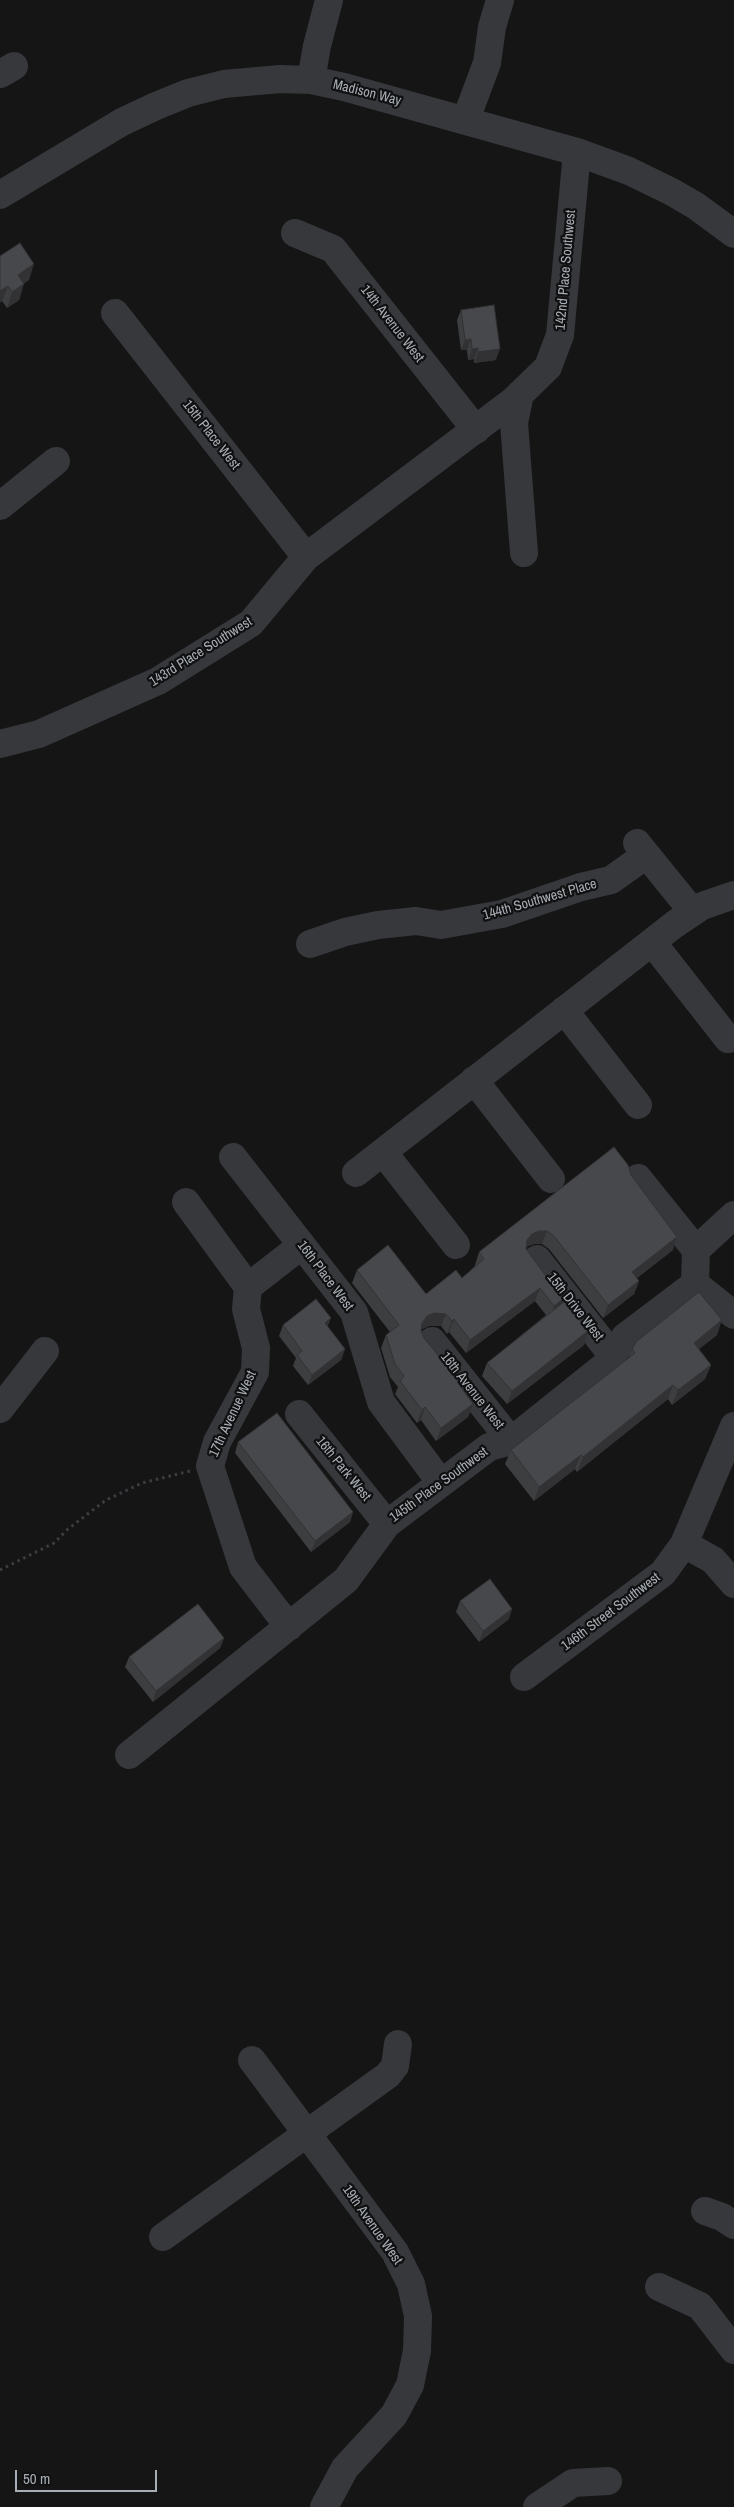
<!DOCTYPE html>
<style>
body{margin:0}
#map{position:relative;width:734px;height:2507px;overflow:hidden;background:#151516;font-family:"Archivo Narrow",sans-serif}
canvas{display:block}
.scale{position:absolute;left:15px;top:2470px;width:142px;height:22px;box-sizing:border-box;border:2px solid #a8aeb5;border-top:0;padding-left:6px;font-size:15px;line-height:18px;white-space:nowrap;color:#a8aeb5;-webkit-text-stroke:4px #101011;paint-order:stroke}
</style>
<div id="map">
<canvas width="734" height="2507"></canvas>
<div class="scale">50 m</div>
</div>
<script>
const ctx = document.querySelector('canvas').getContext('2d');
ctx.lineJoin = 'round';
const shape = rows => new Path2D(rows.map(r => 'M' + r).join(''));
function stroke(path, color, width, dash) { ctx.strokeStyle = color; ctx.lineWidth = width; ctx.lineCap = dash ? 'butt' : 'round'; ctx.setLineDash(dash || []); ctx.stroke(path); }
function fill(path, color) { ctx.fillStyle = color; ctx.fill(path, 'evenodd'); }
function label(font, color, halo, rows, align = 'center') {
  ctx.font = font + ' "Archivo Narrow",sans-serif'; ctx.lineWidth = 4.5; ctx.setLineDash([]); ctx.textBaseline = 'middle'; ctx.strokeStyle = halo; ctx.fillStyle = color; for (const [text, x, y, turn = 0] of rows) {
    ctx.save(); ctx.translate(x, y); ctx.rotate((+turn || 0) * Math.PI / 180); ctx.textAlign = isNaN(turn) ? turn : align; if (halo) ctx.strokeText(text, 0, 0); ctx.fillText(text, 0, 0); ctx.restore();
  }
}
const path = shape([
 [0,1570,54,1543,68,1529,106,1500,142,1483,190,1471]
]);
const minor = shape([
 [0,74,14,66],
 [311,80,317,46,329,0],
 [466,119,487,63,492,27,500,0],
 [0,195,122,122,156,106,188,93,224,84,280,79,311,80,344,87,577,152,629,171,672,192,696,206,734,234],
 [295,233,333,249,476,430],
 [115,313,306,557],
 [520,394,514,423,524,553],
 [0,506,56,461],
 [0,744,39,734,158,681,251,623,306,557,513,401,548,367,560,335,577,152],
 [637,843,693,912],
 [652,942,728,1039],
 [310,944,345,932,378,925,416,921,441,925,502,914,581,887,611,880,646,855],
 [564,1010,638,1105],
 [474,1080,551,1179],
 [383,1152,456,1245],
 [233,1157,354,1312,381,1402,441,1483],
 [356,1173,675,924,702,906,734,895],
 [638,1178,696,1250],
 [186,1202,248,1287,246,1309,256,1348,255,1372,217,1442,210,1466,243,1567,289,1627],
 [537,1259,613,1356],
 [695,1284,734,1315],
 [248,1287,302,1245],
 [432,1341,511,1441],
 [0,1409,45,1351],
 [299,1414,387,1524],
 [684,1544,713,1560,734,1584],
 [524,1677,663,1573,684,1544,734,1426],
 [129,1755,346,1580,387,1524,489,1447,511,1441,607,1364,625,1337,695,1284,696,1250,734,1215],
 [252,2060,395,2252,411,2284,418,2316,417,2351,410,2385,394,2415,345,2468,324,2507],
 [705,2211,722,2217,734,2225],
 [163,2237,388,2075,395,2066,398,2044],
 [659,2287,700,2306,734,2350],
 [537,2507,573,2483,608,2481]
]);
const wall = shape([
 [0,256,29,280,24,283,19,300,7,308,2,301],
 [461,310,496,360,474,363,474,359,468,360,467,350,461,350,457,320],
 [631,1175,673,1250,637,1278,639,1281,634,1294,603,1318,549,1249,542,1244,534,1244,528,1246,526,1249,563,1299,562,1303,588,1331,584,1345,507,1404,482,1376,487,1363,546,1315,535,1301,466,1353,449,1332,447,1334,441,1326,429,1326,422,1329,421,1331,424,1338,473,1404,468,1417,436,1441,421,1420,417,1423,395,1394,398,1387,390,1377,381,1348,386,1335,390,1332,352,1283,357,1270,426,1294,462,1278,475,1266,475,1265,479,1252],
 [283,1325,328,1327,345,1349,341,1360,308,1385,293,1366,296,1358,279,1336],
 [717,1335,699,1349,711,1365,705,1379,672,1405,668,1399,577,1472,575,1469,534,1501,505,1464,511,1450,628,1359,632,1349],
 [238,1442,353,1512,350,1522,311,1552,235,1453],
 [460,1601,509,1619,479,1642,456,1612],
 [224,1638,220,1648,153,1702,125,1667,129,1657]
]);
const shadedWall = shape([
 [34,264,29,280,13,291,18,275],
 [24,284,19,300,7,308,12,292],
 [8,286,2,301,0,303,0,291],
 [471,339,467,350,461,350,465,340],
 [478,348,474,359,468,360,472,349],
 [500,349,496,360,474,363,478,352],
 [539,1231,547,1231,542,1244,534,1244,528,1246,523,1253,527,1240,532,1234],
 [677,1237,673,1250,627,1285,632,1272],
 [639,1281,634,1294,603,1318,608,1305],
 [540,1288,535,1301,466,1353,470,1340],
 [563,1299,559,1312,550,1319,554,1306],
 [434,1313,446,1314,441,1326,429,1326,422,1329,417,1336,422,1323,427,1316],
 [331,1318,327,1328,325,1323],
 [454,1319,449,1332,447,1334,452,1321],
 [722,1320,717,1335,688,1357,694,1343],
 [588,1331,584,1345,507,1404,512,1391],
 [345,1349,341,1360,308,1385,312,1375],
 [711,1365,705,1379,672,1405,678,1390],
 [673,1385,668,1399,577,1472,583,1457],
 [473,1404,468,1417,436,1441,441,1428],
 [425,1407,421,1420,417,1423,422,1410],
 [581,1455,575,1469,534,1501,539,1487],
 [353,1512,350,1522,311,1552,315,1541],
 [512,1609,509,1619,479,1642,483,1631],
 [224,1638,220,1648,153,1702,156,1691]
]);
const building = shape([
 [20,243,34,264,18,275,24,284,12,292,8,286,0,291,0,256,20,243],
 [494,305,500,349,478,352,478,348,472,349,471,339,465,340,461,310,494,305],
 [614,1147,628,1165,631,1175,677,1237,632,1272,639,1281,608,1305,554,1236,547,1231,539,1231,532,1234,527,1240,526,1249,563,1299,554,1306,540,1288,470,1340,454,1319,452,1321,446,1314,434,1313,427,1316,422,1323,421,1331,424,1338,459,1381,457,1382,473,1404,441,1428,425,1407,422,1410,400,1381,404,1376,395,1364,386,1335,399,1325,357,1270,388,1245,426,1294,456,1270,462,1278,484,1259,479,1252,614,1147],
 [699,1292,722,1320,694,1343,711,1365,678,1390,673,1385,583,1457,581,1455,539,1487,511,1450,635,1353,632,1349,637,1341,699,1292],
 [316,1299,331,1318,325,1323,345,1349,312,1375,297,1355,302,1351,283,1325,316,1299],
 [565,1301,588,1331,512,1391,487,1363,565,1301],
 [277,1413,353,1512,315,1541,238,1442,277,1413],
 [490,1579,512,1609,483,1631,460,1601,490,1579],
 [198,1604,224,1638,156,1691,129,1657,198,1604]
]);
const streetNames = [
 ["Madison Way",367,93,14],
 ["142nd Place Southwest",566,270,-85],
 ["14th Avenue West",392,324,52],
 ["15th Place West",211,435,52],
 ["143rd Place Southwest",201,652,-32],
 ["144th Southwest Place",540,900,-16],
 ["16th Place West",325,1276,53],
 ["15th Drive West",575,1307,52],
 ["16th Avenue West",472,1391,52],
 ["17th Avenue West",233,1414,-65],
 ["16th Park West",343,1469,51],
 ["145th Place Southwest",439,1485,-36],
 ["146th Street Southwest",611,1612,-37],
 ["19th Avenue West",372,2225,55]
];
stroke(path, '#3c3f42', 3, [2.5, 4]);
stroke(minor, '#36383b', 28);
fill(wall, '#3d3e40');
fill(shadedWall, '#323234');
fill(building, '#47484b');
stroke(building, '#323234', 1);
label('14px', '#a8aeb5', '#101011', streetNames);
</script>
